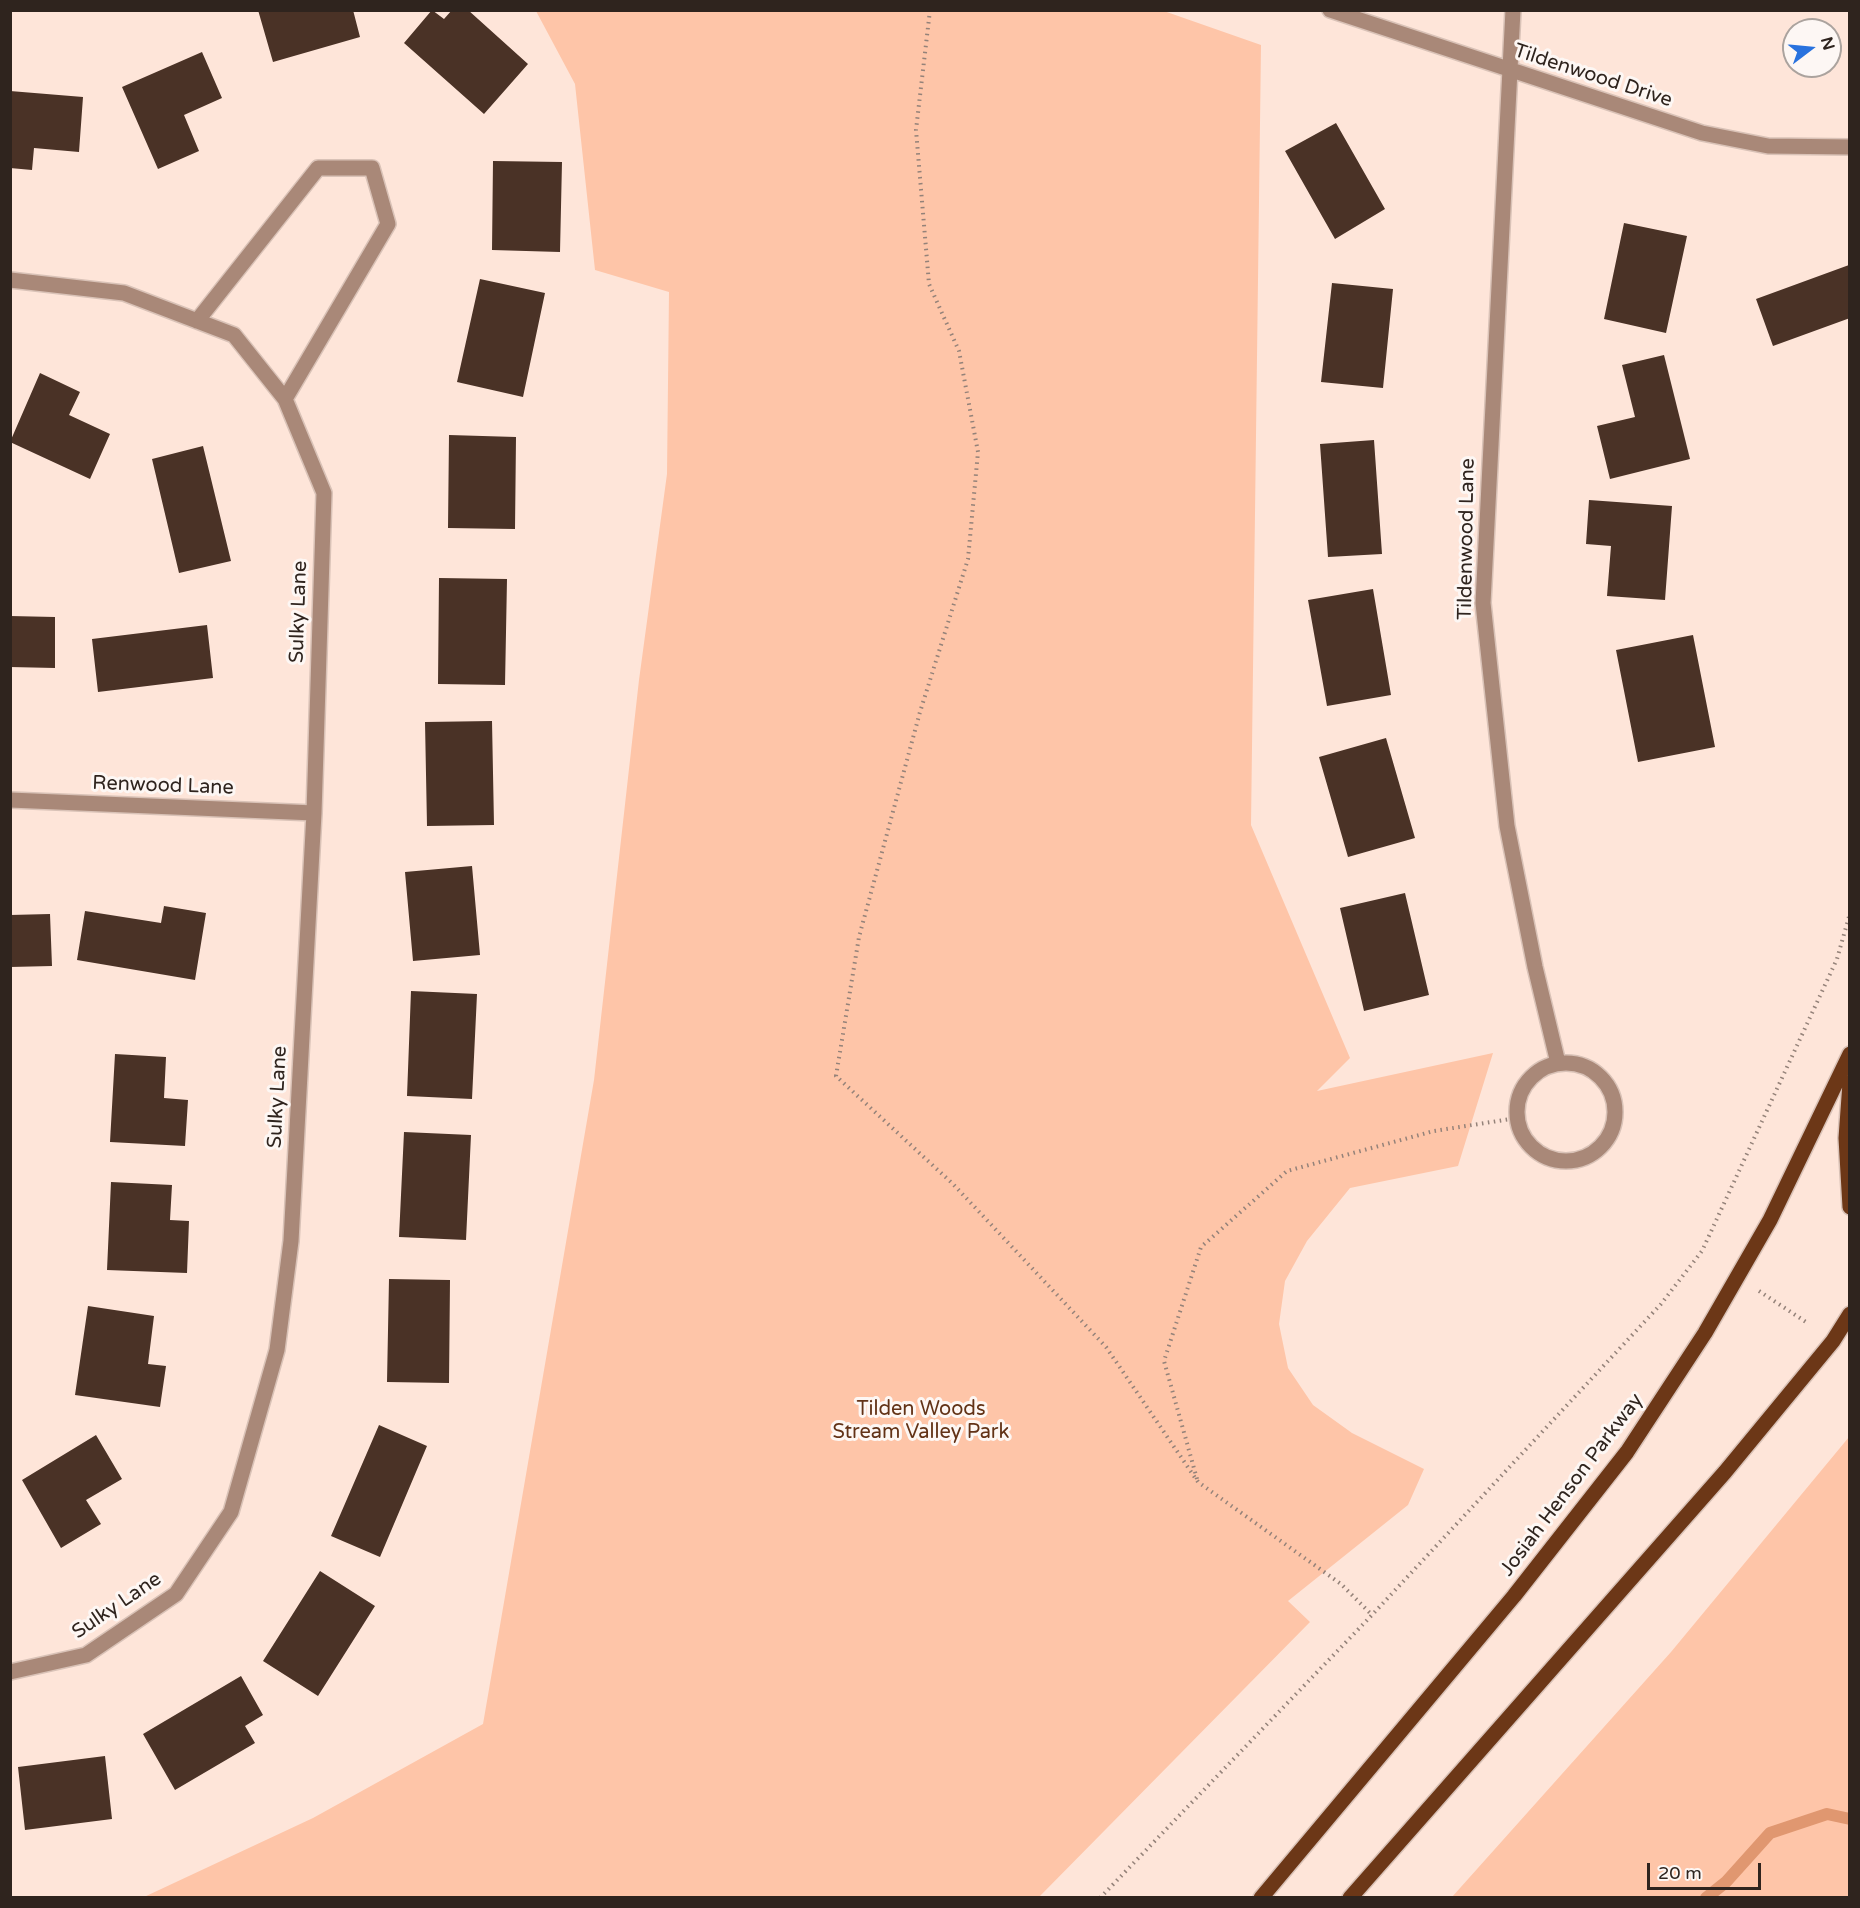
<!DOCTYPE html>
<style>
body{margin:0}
#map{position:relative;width:1860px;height:1908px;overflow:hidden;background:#fee5d9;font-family:"Varela Round",sans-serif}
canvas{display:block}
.frame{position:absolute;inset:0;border:12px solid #2f241e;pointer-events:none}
.north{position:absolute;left:1782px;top:18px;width:60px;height:60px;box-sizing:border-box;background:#fdf7f4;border:2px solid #aba39e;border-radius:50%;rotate:74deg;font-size:16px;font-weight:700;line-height:24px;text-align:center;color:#2f241e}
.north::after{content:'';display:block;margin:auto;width:21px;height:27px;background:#2972de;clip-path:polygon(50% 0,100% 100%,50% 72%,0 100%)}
.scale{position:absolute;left:1647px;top:1863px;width:114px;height:27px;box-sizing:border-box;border:3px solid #2f241e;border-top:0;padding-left:8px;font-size:18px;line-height:21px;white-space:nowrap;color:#2f241e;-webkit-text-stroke:4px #fdf7f4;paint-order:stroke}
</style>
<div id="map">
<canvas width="1860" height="1908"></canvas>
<div class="frame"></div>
<div class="north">N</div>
<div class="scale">20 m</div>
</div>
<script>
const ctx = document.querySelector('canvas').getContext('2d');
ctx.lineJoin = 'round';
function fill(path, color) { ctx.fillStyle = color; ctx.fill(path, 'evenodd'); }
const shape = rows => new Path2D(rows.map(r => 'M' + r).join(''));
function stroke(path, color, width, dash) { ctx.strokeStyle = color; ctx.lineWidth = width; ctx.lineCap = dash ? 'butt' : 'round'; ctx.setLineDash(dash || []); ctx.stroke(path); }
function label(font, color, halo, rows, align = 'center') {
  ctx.font = font + ' "Varela Round",sans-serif'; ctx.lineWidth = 6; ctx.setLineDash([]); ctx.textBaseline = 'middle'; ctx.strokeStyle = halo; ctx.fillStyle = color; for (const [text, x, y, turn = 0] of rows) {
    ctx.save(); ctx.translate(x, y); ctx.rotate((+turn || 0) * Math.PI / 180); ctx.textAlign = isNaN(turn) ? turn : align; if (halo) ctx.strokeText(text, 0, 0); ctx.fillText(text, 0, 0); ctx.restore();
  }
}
const green = shape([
 [1161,10,1261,45,1251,825,1350,1058,1317,1091,1493,1053,1458,1166,1350,1188,1307,1241,1285,1281,1279,1324,1288,1368,1313,1405,1352,1433,1424,1469,1408,1505,1288,1601,1310,1622,1039,1897,144,1897,313,1818,483,1724,594,1080,639,680,667,474,669,292,595,270,575,84,536,11],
 [1849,1437,1849,1897,1452,1897,1671,1652]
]);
const stream = shape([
 [1706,1898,1726,1882,1770,1833,1827,1814,1850,1819]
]);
const building = shape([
 [258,10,353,10,360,37,273,62],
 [432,10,444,19,452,10,468,10,528,64,484,114,404,43],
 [202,52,222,98,184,115,199,151,158,169,122,87],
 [10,91,83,97,79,152,34,148,32,170,10,168],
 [1336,123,1385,209,1335,239,1285,151],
 [493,161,562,162,560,252,492,250],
 [1624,223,1687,236,1666,333,1604,319],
 [1849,265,1850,318,1773,346,1756,299],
 [480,279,545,293,523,397,457,382],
 [1332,283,1393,289,1383,388,1321,382],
 [1664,355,1690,459,1610,479,1597,426,1635,417,1622,365],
 [40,373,80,392,69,415,110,434,90,479,10,442],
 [449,435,516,437,515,529,448,528],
 [1374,440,1382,554,1328,557,1320,444],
 [203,446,231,561,179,573,152,459],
 [1589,500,1672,506,1665,600,1607,596,1611,546,1586,544],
 [439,578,507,579,505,685,438,684],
 [1373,589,1391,695,1327,706,1308,600],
 [10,616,55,617,55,668,10,667],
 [207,625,213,678,98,692,92,639],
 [1693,635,1715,747,1638,762,1616,650],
 [492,721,494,825,427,826,425,722],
 [1386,738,1415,838,1348,857,1319,757],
 [472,866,480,955,413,961,405,872],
 [1405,893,1429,995,1364,1011,1340,908],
 [164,906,206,913,195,980,77,960,85,911,161,923],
 [50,914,52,966,10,967,10,915],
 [411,991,477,994,472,1099,407,1096],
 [115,1054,166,1057,164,1098,188,1100,185,1146,110,1142],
 [404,1132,471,1135,466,1240,399,1237],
 [111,1182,172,1185,170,1220,189,1221,187,1273,107,1270],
 [389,1279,450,1280,449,1383,387,1382],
 [88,1306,154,1316,148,1364,166,1366,160,1407,75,1395],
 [379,1425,427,1446,380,1557,331,1536],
 [96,1435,122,1479,86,1500,101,1524,61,1548,22,1480],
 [320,1571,375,1606,318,1696,263,1661],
 [241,1676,263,1715,245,1726,255,1743,175,1790,143,1734],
 [105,1756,112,1819,25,1830,18,1767]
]);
const path = shape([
 [930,10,916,130,929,284,959,351,978,452,968,559,920,712,859,937,836,1076,953,1184,1106,1347,1198,1482,1341,1584,1372,1615],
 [1759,1291,1809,1324],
 [1197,1479,1164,1361,1201,1247,1287,1171,1434,1131,1517,1118],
 [1100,1898,1372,1615,1661,1304,1702,1251,1837,959,1850,913]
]);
const minor = shape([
 [1330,10,1702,133,1768,146,1850,147],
 [1513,10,1483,603,1507,826,1535,967,1558,1063],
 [10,280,124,293,234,335,285,399,324,493,314,813,291,1241,277,1350,231,1512,176,1594,86,1655,10,1672],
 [197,321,318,168,372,168,388,224,285,399],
 [10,800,314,813],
 '1517 1112a49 49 0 1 1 98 0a49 49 0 1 1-98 0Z'
]);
const major = shape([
 [1850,1083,1846,1138,1850,1207],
 [1261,1898,1514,1596,1627,1452,1705,1333,1770,1220,1850,1054],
 [1350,1898,1725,1472,1833,1341,1850,1314]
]);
const streetNames = [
 ["Tildenwood Drive",1593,76,18],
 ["Tildenwood Lane",1467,539,-89],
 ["Sulky Lane",299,612,-88],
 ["Renwood Lane",163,786,2],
 ["Sulky Lane",278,1097,-87],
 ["Josiah Henson Parkway",1572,1485,-53],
 ["Sulky Lane",117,1606,-34]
];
const parkNames = [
 ["Tilden Woods",921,1410],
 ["Stream Valley Park",921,1433]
];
fill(green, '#fec5a8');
stroke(stream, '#e09770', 12);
fill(building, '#4a3226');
stroke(minor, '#d9c2b7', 18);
stroke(major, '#d9c2b7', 18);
stroke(path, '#948279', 4, [1.5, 4.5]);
stroke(minor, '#a98878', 15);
stroke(major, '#6c3717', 15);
label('20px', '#2f241e', '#fdf7f4', streetNames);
label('20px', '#623216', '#fdf7f4', parkNames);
</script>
